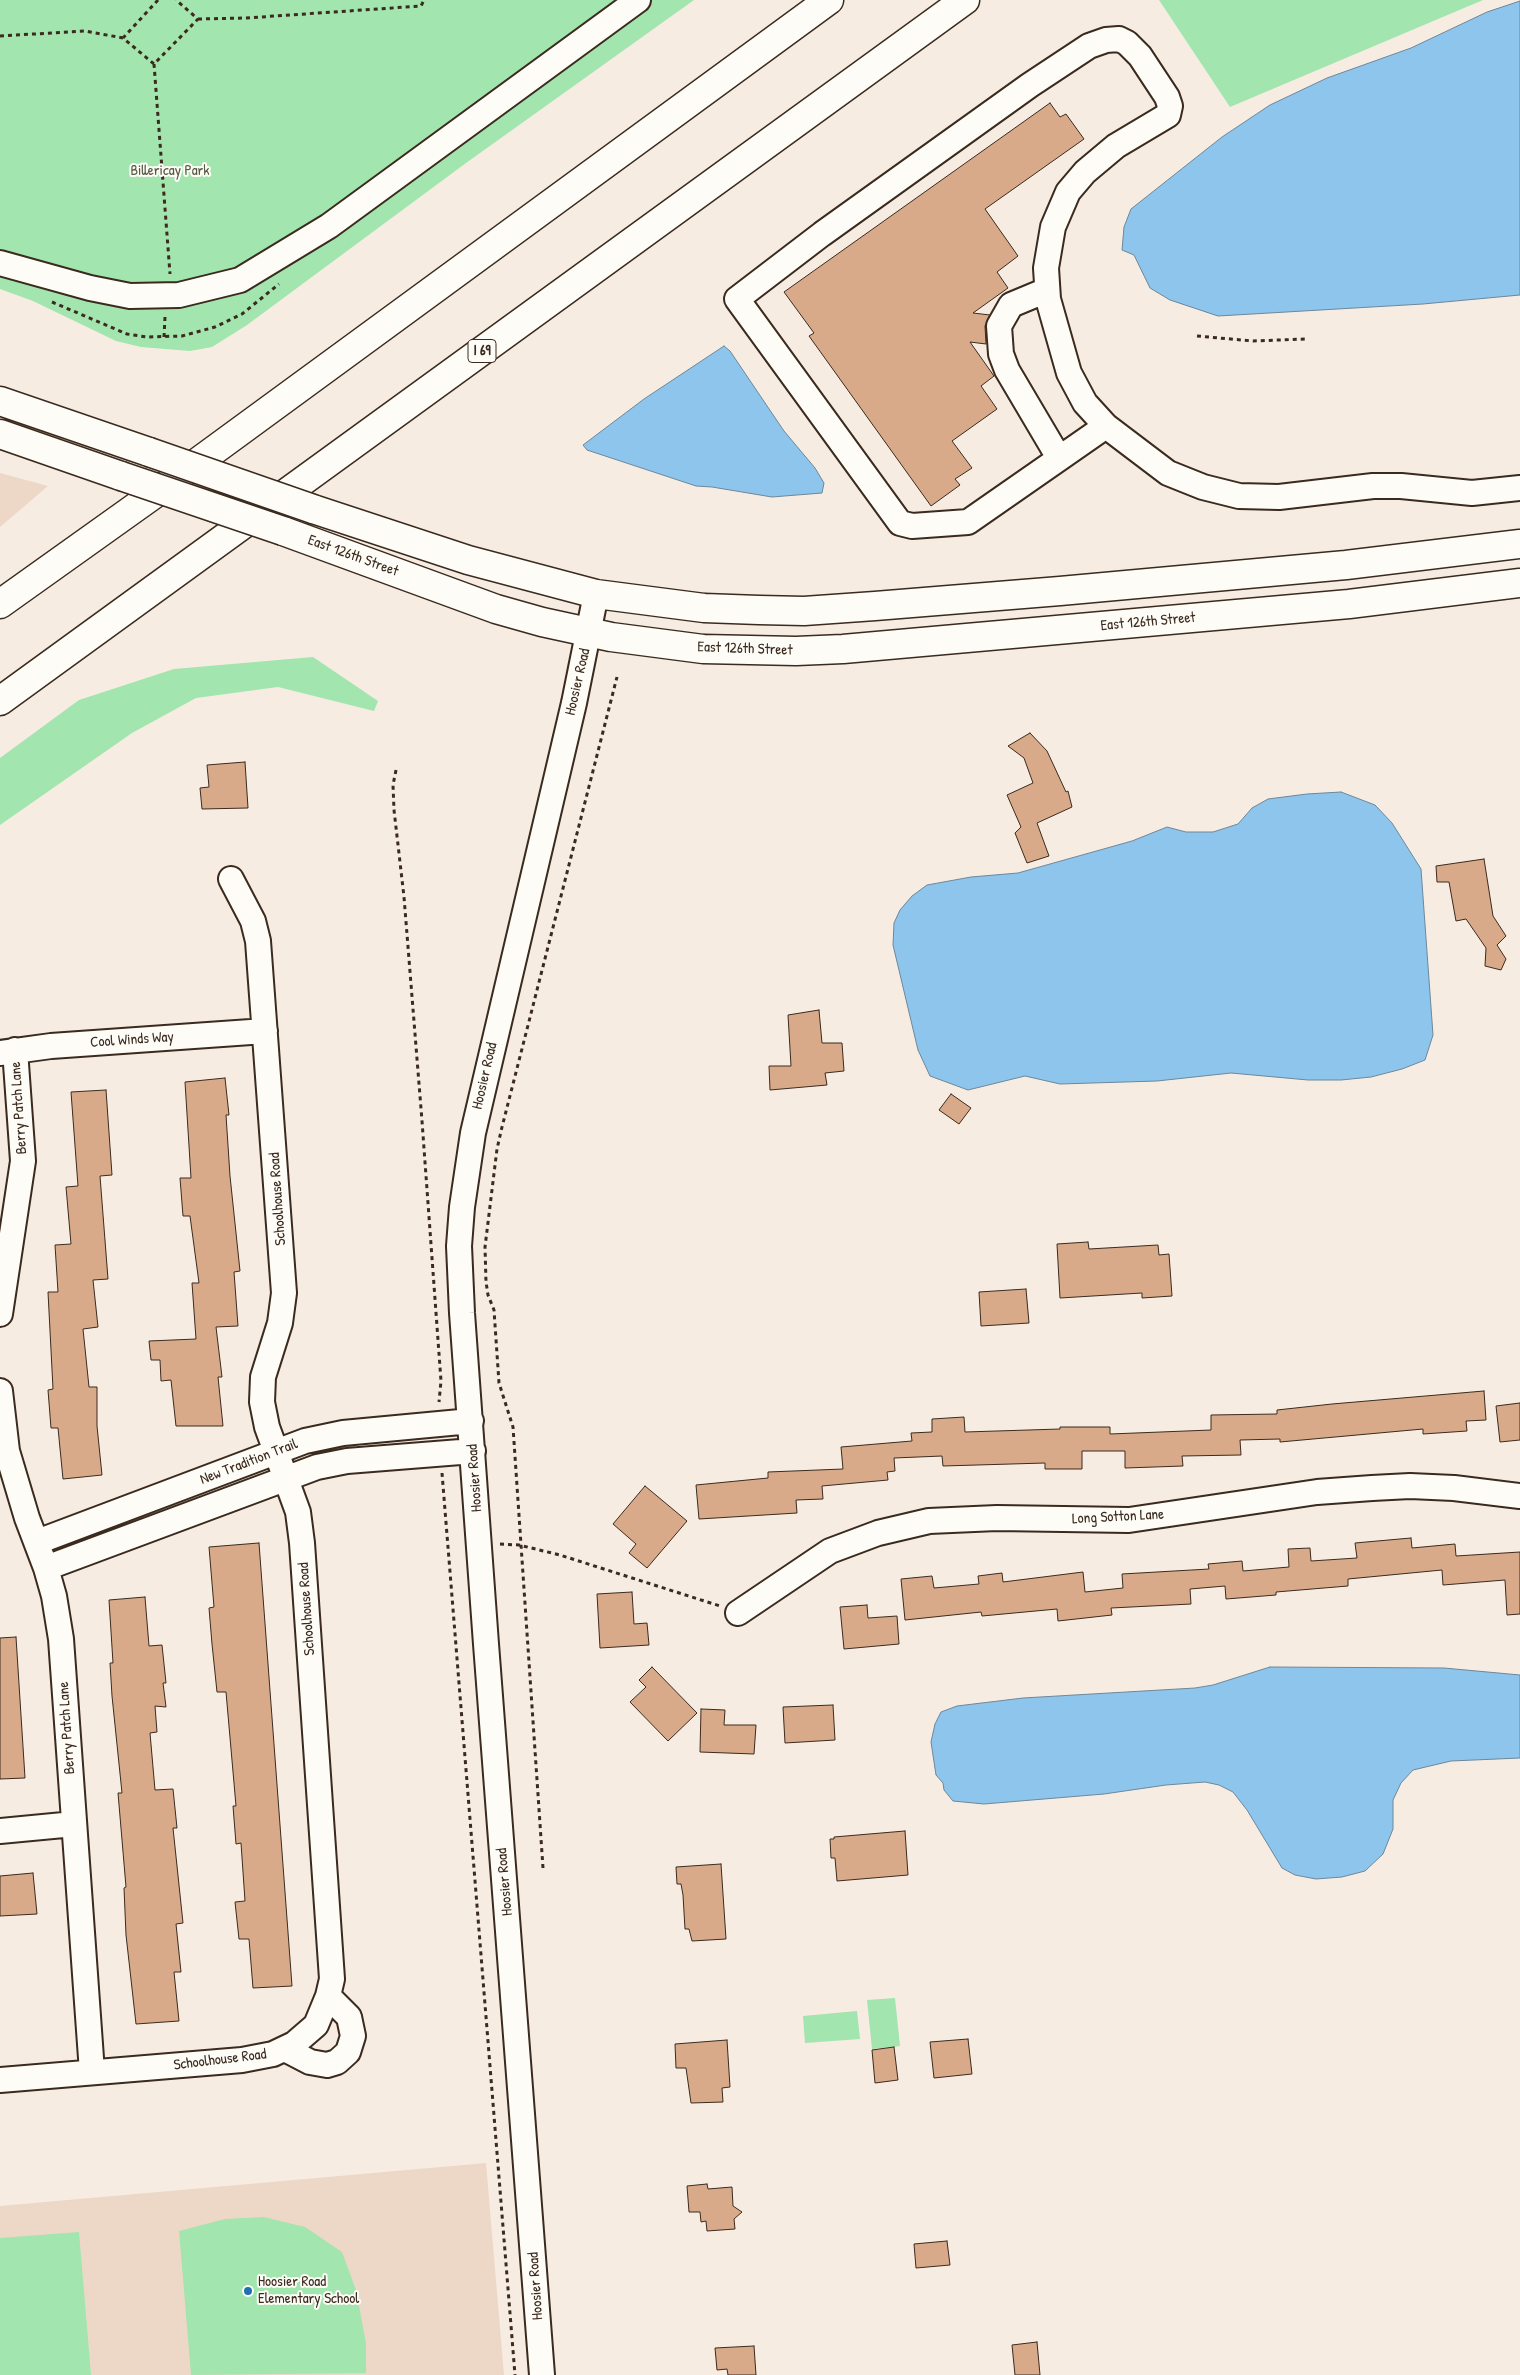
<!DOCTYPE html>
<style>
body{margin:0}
canvas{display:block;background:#f6ece1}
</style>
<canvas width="1520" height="2375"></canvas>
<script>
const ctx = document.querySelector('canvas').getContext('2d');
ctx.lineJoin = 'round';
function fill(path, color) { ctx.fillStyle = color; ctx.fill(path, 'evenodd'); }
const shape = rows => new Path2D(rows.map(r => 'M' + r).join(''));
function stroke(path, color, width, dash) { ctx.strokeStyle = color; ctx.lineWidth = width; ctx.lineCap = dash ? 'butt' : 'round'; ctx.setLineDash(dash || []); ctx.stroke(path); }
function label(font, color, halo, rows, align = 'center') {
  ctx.font = font + ' "Patrick Hand",sans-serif'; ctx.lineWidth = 4; ctx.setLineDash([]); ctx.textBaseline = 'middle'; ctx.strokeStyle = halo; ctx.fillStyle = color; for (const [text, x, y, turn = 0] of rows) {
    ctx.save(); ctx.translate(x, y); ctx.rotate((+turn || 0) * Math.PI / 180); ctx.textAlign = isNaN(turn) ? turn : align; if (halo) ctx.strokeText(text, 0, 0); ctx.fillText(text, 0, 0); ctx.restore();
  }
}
const built = shape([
 [0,473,48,486,0,527],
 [486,2163,504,2375,0,2375,0,2206]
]);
const green = shape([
 [0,0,694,0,466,163,247,325,212,347,190,351,141,347,116,341,33,301,0,289],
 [1159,0,1483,0,1230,107],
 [313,657,378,701,374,711,278,687,196,698,132,733,0,825,0,758,79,700,174,669],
 [895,1998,900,2046,872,2049,867,2000],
 [857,2011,860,2039,805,2043,803,2016],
 [264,2217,305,2227,342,2252,356,2290,366,2343,366,2373,191,2375,179,2231,225,2219],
 [79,2232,91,2375,0,2375,0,2238]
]);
const water = shape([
 [1520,1,1520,295,1423,304,1218,316,1170,300,1150,288,1134,255,1122,250,1124,227,1131,209,1222,137,1270,105,1327,78,1411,48,1487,12,1520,1],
 [724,346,730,351,784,431,815,468,824,483,822,493,772,497,712,487,696,486,587,450,583,445,644,399,724,346],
 [1341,792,1375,805,1392,823,1421,869,1433,1035,1425,1060,1402,1069,1371,1077,1341,1080,1308,1080,1231,1073,1157,1081,1060,1084,1025,1076,968,1090,930,1076,918,1050,893,945,894,923,900,910,912,896,927,885,971,877,1018,873,1132,841,1167,827,1186,832,1213,832,1238,824,1252,808,1268,799,1307,794,1341,792],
 [1270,1667,1444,1668,1520,1675,1520,1758,1451,1761,1413,1770,1401,1783,1393,1800,1393,1829,1383,1854,1365,1871,1342,1877,1316,1879,1295,1875,1282,1868,1247,1810,1233,1792,1219,1785,1205,1782,1166,1785,1104,1794,984,1804,953,1801,944,1790,943,1783,936,1775,931,1742,935,1724,941,1712,957,1706,1023,1698,1195,1688,1213,1685,1270,1667]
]);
const building = shape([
 [1050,103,1060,117,1066,114,1084,139,985,209,1018,256,997,272,1008,288,973,313,990,315,985,326,986,344,970,342,994,376,981,386,997,409,952,441,972,468,955,479,960,485,931,506,809,336,814,333,784,292,1050,103],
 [1030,733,1047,751,1066,792,1068,791,1072,807,1037,823,1049,856,1027,863,1015,833,1021,827,1007,795,1033,783,1024,758,1008,746,1030,733],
 [245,762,248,808,202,809,200,788,209,787,207,765,245,762],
 [1484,859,1493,916,1506,936,1497,945,1506,959,1501,970,1485,966,1486,948,1466,919,1456,921,1449,882,1437,882,1436,866,1484,859],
 [819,1010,822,1043,842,1043,844,1071,825,1073,827,1085,770,1090,769,1066,791,1066,788,1015,819,1010],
 [225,1078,229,1115,226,1115,230,1176,240,1271,234,1272,238,1326,216,1327,222,1377,218,1377,223,1426,176,1426,171,1380,161,1381,160,1360,151,1360,149,1341,196,1339,192,1283,199,1283,190,1216,183,1216,180,1178,191,1178,185,1082,225,1078],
 [106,1090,112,1175,100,1176,108,1279,93,1280,98,1327,83,1329,89,1387,97,1387,97,1426,102,1475,63,1479,58,1428,51,1428,48,1390,53,1389,48,1292,58,1292,55,1245,71,1244,66,1187,78,1186,71,1092,106,1090],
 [951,1094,971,1108,959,1124,939,1110,951,1094],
 [1088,1242,1089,1249,1158,1245,1159,1255,1169,1254,1172,1296,1142,1298,1142,1293,1060,1298,1057,1244,1088,1242],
 [1026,1289,1029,1323,981,1326,979,1292,1026,1289],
 [1484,1391,1486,1420,1466,1421,1467,1431,1423,1434,1423,1429,1280,1442,1280,1439,1240,1440,1241,1455,1182,1456,1183,1466,1125,1468,1125,1451,1082,1451,1082,1469,1045,1469,1045,1463,943,1466,942,1456,894,1458,895,1471,887,1472,888,1480,822,1486,823,1499,796,1500,797,1513,699,1519,696,1485,768,1478,768,1472,843,1469,841,1447,912,1441,911,1433,932,1432,932,1419,964,1417,965,1432,1060,1429,1060,1427,1110,1427,1110,1434,1211,1430,1211,1415,1277,1414,1277,1410,1332,1404,1484,1391],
 [1520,1403,1520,1440,1500,1442,1496,1406,1520,1403],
 [645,1486,687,1521,647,1568,629,1553,636,1544,613,1524,645,1486],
 [1411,1538,1412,1548,1455,1544,1456,1556,1520,1552,1520,1614,1507,1615,1505,1580,1443,1585,1442,1570,1348,1579,1348,1586,1276,1592,1276,1595,1226,1599,1225,1586,1190,1589,1191,1604,1111,1608,1112,1615,1058,1621,1057,1609,982,1616,981,1612,905,1620,901,1579,932,1576,934,1588,979,1584,978,1576,1002,1573,1003,1582,1083,1572,1085,1592,1123,1588,1122,1574,1209,1569,1208,1564,1242,1561,1243,1571,1289,1567,1288,1549,1310,1548,1311,1561,1357,1558,1355,1543,1411,1538],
 [259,1543,292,1986,253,1988,249,1939,239,1939,235,1902,245,1901,241,1843,236,1844,233,1806,236,1806,226,1692,217,1692,212,1644,209,1608,214,1607,209,1547,259,1543],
 [632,1592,634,1624,647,1623,649,1645,600,1648,597,1594,632,1592],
 [145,1597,149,1646,162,1645,166,1683,163,1683,166,1707,155,1706,157,1732,150,1733,155,1790,173,1789,177,1828,173,1828,183,1923,176,1924,181,1972,174,1972,179,2021,136,2024,126,1935,124,1888,126,1887,118,1793,122,1793,112,1696,110,1663,113,1663,109,1600,145,1597],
 [867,1605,868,1618,897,1616,899,1644,844,1649,840,1607,867,1605],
 [16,1637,25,1778,0,1779,0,1638,16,1637],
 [652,1667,697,1713,668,1741,630,1702,646,1687,639,1680,652,1667],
 [833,1705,835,1740,785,1743,783,1707,833,1705],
 [701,1709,725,1710,724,1725,756,1725,754,1754,700,1752,701,1709],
 [905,1831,908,1875,837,1881,835,1858,831,1858,830,1839,834,1839,834,1837,905,1831],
 [721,1864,726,1939,692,1941,689,1929,685,1929,683,1895,681,1884,677,1884,676,1867,721,1864],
 [33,1873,37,1914,0,1916,0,1876,33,1873],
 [968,2039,972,2074,934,2078,930,2042,968,2039],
 [727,2040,730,2087,722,2088,723,2102,691,2103,686,2068,676,2068,675,2044,727,2040],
 [894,2047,898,2080,875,2083,872,2050,894,2047],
 [707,2184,708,2189,732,2187,733,2206,742,2212,734,2219,735,2229,707,2231,706,2221,701,2222,700,2212,689,2212,687,2186,707,2184],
 [947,2241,950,2265,916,2268,914,2244,947,2241],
 [1037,2342,1040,2375,1015,2375,1012,2345,1037,2342],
 [754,2346,756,2375,728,2375,727,2369,717,2370,715,2348,754,2346]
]);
const path = shape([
 [158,0,123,38,154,64,198,19,176,0],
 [198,19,246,18,421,6,424,0],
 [0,36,85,31,123,38],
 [154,64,170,274],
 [52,302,127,334,147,337,182,336,215,327,242,314,279,284],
 [1197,336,1253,341,1305,339],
 [164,337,165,317],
 [396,770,393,785,394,810,404,897,422,1121,441,1381,439,1402],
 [442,1473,515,2375],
 [500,1544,519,1545,560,1555,720,1606],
 [543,1868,513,1427,499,1383,494,1310,488,1295,486,1282,485,1247,497,1149,502,1127,617,677]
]);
const minor = shape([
 [0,263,90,288,130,296,179,295,240,280,329,226,638,0],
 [1047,290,1011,305,999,326,1001,354,1007,370,1059,458],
 [1106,426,968,522,912,526,900,523,737,299,822,234,1030,85,1089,46,1106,40,1119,39,1127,43,1140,56,1167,97,1170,106,1168,115,1116,146,1085,172,1068,192,1053,227,1046,268,1048,299,1069,373,1085,403,1106,426,1168,473,1203,487,1239,496,1279,497,1373,486,1401,486,1472,493,1520,488],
 [0,1053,51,1046,265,1031],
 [0,1314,23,1161,15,1050],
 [0,1391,7,1451,27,1518,46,1568,54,1596,61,1639,92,2072],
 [37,1542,305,1441,343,1433,471,1421],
 [46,1568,317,1467,347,1461,473,1451],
 [738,1613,830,1551,878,1533,929,1521,997,1518,1129,1520,1317,1492,1372,1488,1410,1486,1454,1488,1520,1496],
 [0,1831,74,1824],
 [285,2049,310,2062,327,2065,337,2062,348,2052,353,2036,349,2017,328,1996],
 [0,2080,242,2060,273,2054,294,2044,316,2025,328,1996,332,1979,302,1543,298,1512,267,1427,262,1402,263,1377,280,1323,284,1293,258,941,253,921,231,879],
 [542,2375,486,1644,462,1313,459,1246,462,1207,473,1133,574,703,596,594]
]);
const major = shape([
 [0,401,149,452],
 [0,434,121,476],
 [313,509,468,560,596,594,704,608,759,610,804,611,875,606,1060,591,1346,565,1520,544],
 [283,531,496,609,542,622,611,637,703,649,796,651,843,649,1349,604,1520,583]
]);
const highway = shape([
 [0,604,157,492,829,0],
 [0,701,965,0]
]);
const majorBridge = shape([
 [149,452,313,509],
 [121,476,283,531]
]);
const markers = [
 [248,2291,5,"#1f6fb2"]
];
const shields = [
 [482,351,28]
];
const shieldNames = [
 ["I 69",482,351]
];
const parkNames = [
 ["Billericay Park",170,171]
];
const streetNames = [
 ["East 126th Street",353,556,20],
 ["East 126th Street",1148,622,-5],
 ["East 126th Street",745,649,2],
 ["Hoosier Road",578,682,-77],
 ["Cool Winds Way",132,1040,-4],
 ["Hoosier Road",485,1076,-77],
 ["Berry Patch Lane",19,1108,-94],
 ["Schoolhouse Road",278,1199,-94],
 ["New Tradition Trail",249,1462,-21],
 ["Hoosier Road",475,1478,-94],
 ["Long Sotton Lane",1118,1517,-3],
 ["Schoolhouse Road",307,1609,-94],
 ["Berry Patch Lane",67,1728,-94],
 ["Hoosier Road",505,1882,-95],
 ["Schoolhouse Road",220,2060,-7],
 ["Hoosier Road",536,2286,-94]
];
const poiNames = [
 ["Hoosier Road",258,2282],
 ["Elementary School",258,2299]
];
fill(built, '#edd8c7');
fill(green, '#a3e5af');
fill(water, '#8ec5ec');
stroke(water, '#6d879a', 1);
fill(building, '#d8aa89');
stroke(building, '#3b2a1e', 1);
stroke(minor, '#3b2a1e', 28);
stroke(major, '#3b2a1e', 31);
stroke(highway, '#3b2a1e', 31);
stroke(path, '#3b2a1e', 3, [4, 4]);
stroke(minor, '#fdfcf7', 24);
stroke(major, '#fdfcf7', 28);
stroke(highway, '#fdfcf7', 28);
stroke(majorBridge, '#3b2a1e', 31, []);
stroke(majorBridge, '#fdfcf7', 28);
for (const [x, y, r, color] of markers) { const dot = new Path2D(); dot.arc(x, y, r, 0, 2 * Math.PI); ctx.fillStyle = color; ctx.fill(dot); stroke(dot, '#fdfcf7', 2); }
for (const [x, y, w] of shields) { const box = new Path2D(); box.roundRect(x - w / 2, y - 11.5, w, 23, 4); ctx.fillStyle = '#fdfcf7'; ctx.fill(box); stroke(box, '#3b2a1e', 1); }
label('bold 14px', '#3b2a1e', null, shieldNames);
label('15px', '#555942', '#fdfcf7', parkNames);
label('15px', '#3b2a1e', '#fdfcf7', streetNames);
label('15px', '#3b2a1e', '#fdfcf7', poiNames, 'left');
</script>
